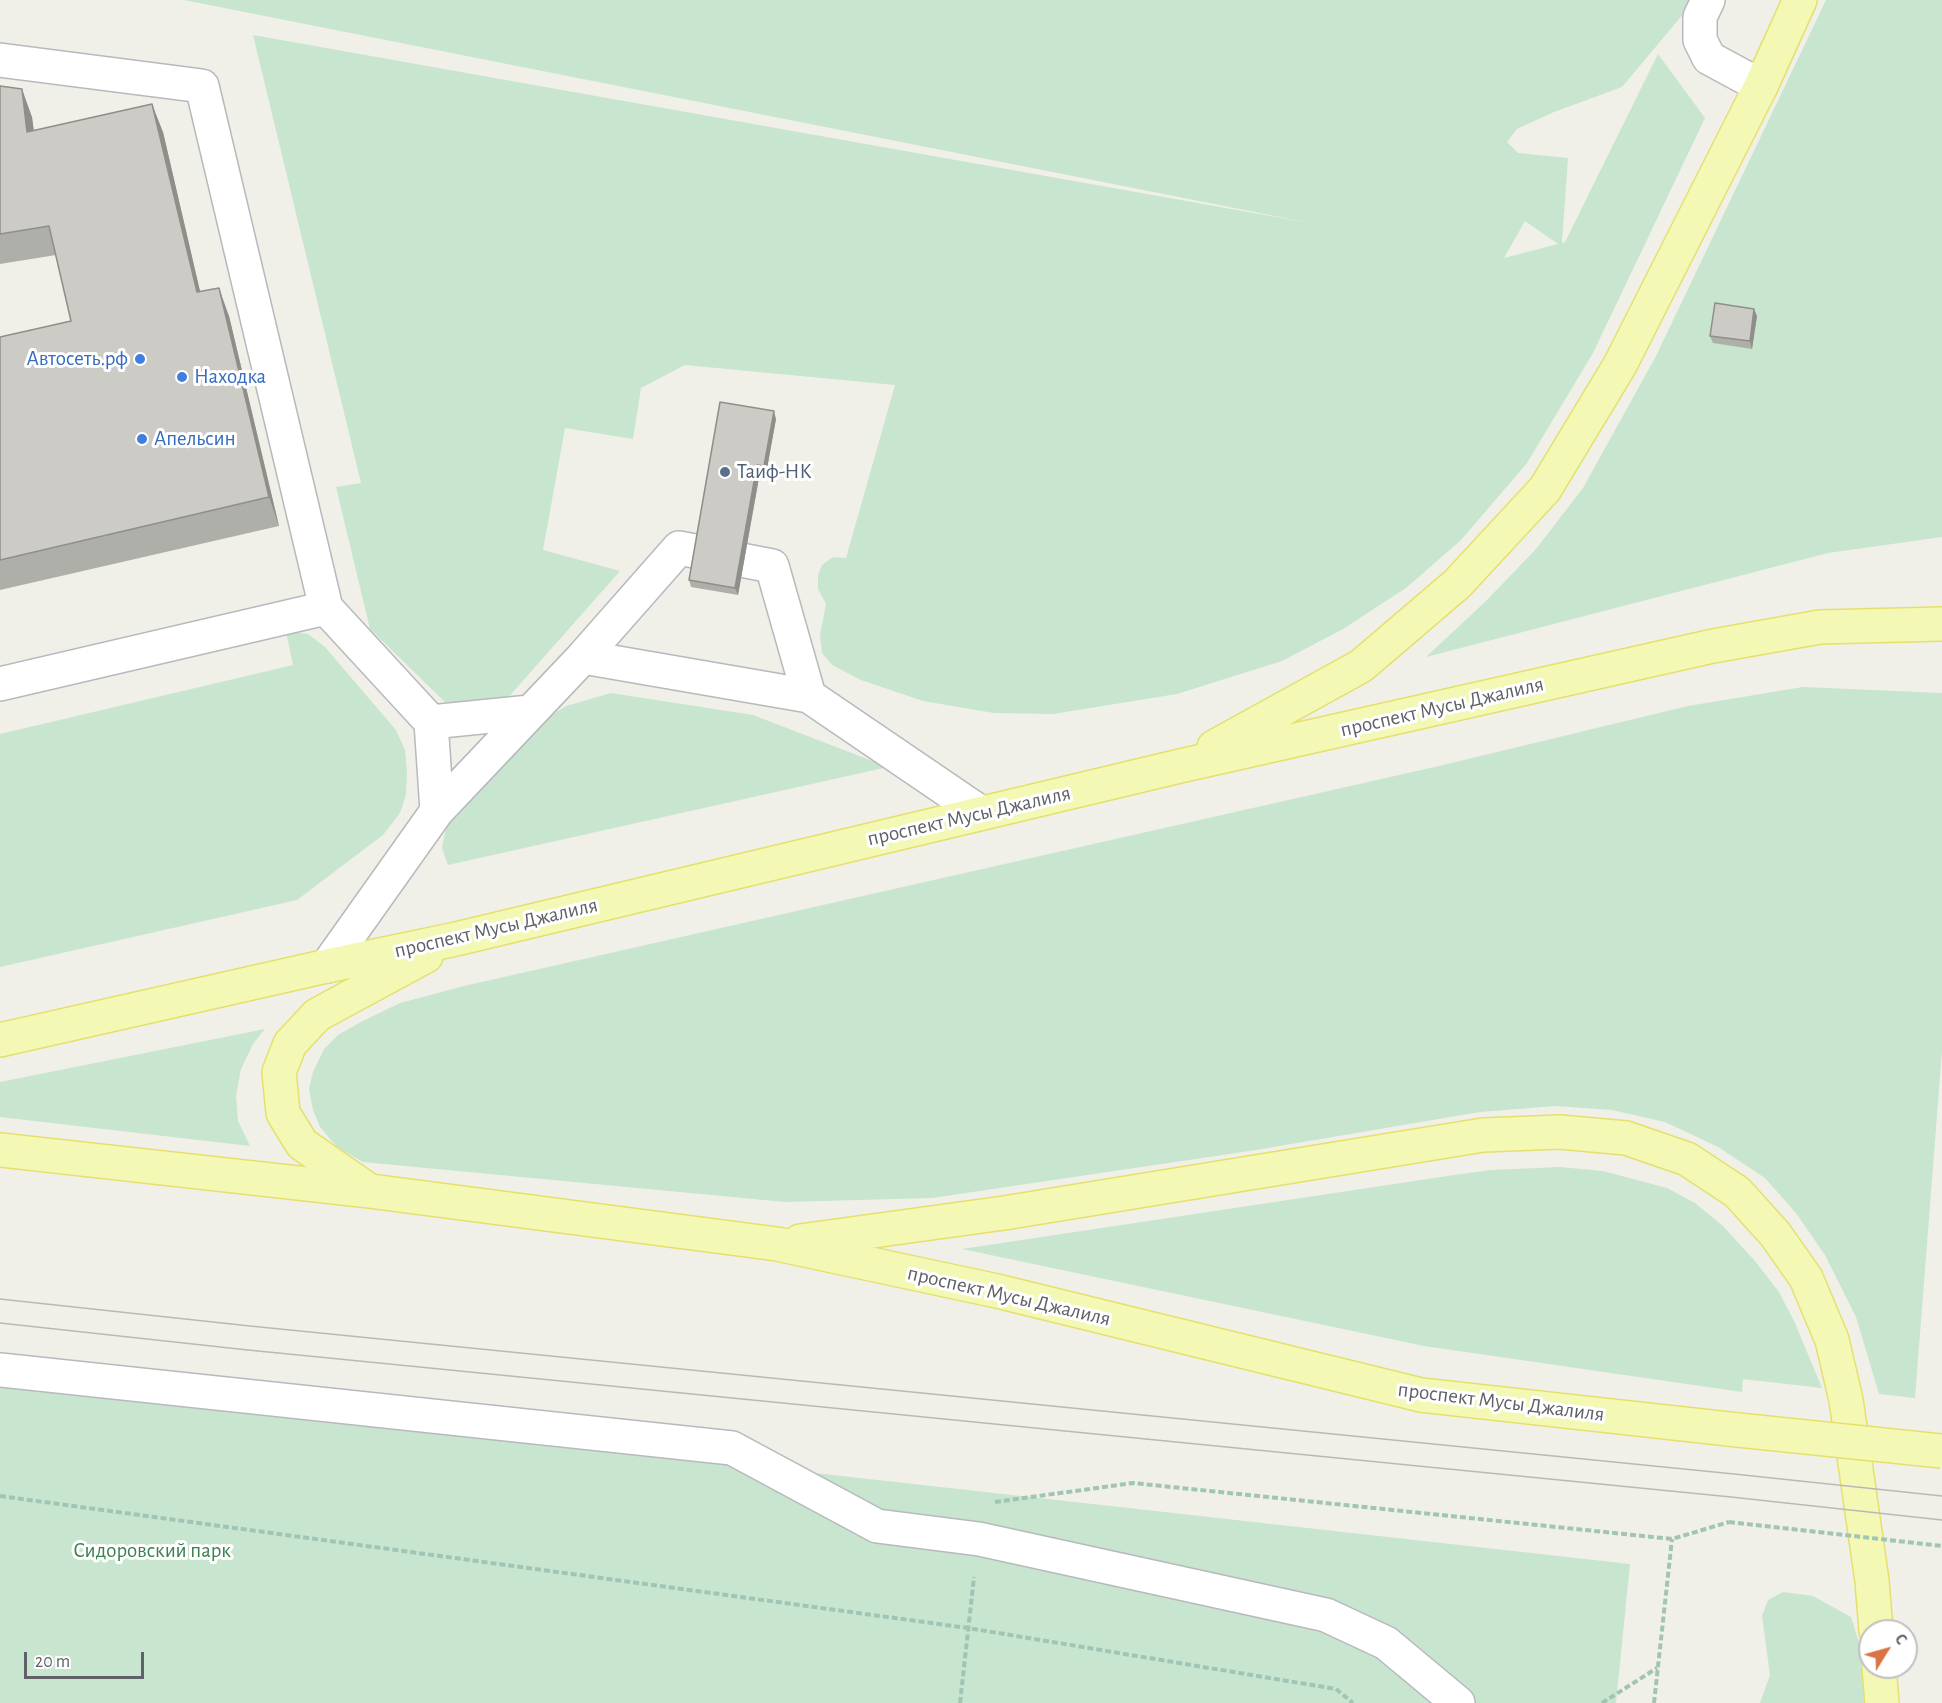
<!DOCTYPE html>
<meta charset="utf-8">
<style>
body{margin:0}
#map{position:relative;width:1942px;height:1703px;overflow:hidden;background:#f0f0e8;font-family:"Alegreya Sans",sans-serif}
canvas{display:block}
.north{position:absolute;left:1858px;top:1619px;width:60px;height:60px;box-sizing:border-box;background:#fff;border:2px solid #bfc0c2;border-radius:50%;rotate:53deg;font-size:16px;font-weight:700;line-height:24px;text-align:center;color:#5f6167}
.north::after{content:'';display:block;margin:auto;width:21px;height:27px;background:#da7444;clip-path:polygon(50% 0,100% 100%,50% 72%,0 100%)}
.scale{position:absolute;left:24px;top:1652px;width:120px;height:27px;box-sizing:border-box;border:3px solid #5f6167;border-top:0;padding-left:8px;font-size:18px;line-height:21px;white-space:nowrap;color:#5f6167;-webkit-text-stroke:4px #fff;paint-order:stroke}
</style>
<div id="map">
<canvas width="1942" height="1703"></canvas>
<div class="north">С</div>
<div class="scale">20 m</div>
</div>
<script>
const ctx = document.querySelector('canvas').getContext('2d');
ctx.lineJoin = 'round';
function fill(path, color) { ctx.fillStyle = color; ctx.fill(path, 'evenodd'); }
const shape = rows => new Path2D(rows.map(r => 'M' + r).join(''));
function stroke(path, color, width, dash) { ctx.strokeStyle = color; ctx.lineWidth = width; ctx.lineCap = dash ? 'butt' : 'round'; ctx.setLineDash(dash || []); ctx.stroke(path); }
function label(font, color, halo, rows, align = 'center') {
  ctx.font = font + ' "Alegreya Sans",sans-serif'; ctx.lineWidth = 6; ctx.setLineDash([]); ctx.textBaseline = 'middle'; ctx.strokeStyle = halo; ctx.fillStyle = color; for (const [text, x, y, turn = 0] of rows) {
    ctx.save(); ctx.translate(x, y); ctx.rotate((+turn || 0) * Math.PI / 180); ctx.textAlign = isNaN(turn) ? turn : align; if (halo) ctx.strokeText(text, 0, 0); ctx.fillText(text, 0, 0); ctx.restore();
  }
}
const green = shape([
 [184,0,1695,0,1622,87,1554,112,1517,129,1507,142,1518,153,1568,158,1562,243,1565,242,1658,54,1705,118,1593,353,1527,463,1461,540,1406,588,1343,629,1282,661,1177,694,1053,714,994,713,923,701,861,680,832,665,822,653,820,635,826,604,818,589,818,575,822,565,833,557,846,558,895,385,685,365,641,388,633,439,565,428,543,550,620,571,505,701,450,707,370,629,336,487,361,483,253,35,1310,223],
 [1525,221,1558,244,1504,258],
 [1826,0,1942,0,1942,537,1828,553,1426,657,1485,602,1536,549,1583,488,1656,356],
 [286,631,308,634,325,647,396,730,405,750,407,772,406,795,400,813,383,835,297,900,0,967,0,734,293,665],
 [1803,687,1942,693,1942,1051,1915,1398,1879,1394,1856,1317,1825,1255,1796,1213,1765,1178,1718,1147,1665,1122,1612,1110,1555,1106,1480,1112,1256,1150,932,1198,785,1202,363,1162,337,1147,320,1127,313,1110,309,1089,313,1072,324,1049,338,1035,361,1022,400,1003,464,986,1439,766,1688,706],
 [611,693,753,715,888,767,448,865,442,848,446,828,550,716,566,706],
 [265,1029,253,1044,241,1069,236,1096,238,1121,250,1146,0,1117,0,1082],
 [1560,1167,1603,1171,1667,1188,1695,1203,1723,1226,1755,1261,1779,1292,1795,1323,1822,1388,1743,1379,1742,1392,1424,1346,962,1249,1454,1175,1491,1170],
 [0,1382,1630,1564,1616,1703,0,1703],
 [1783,1592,1813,1596,1851,1617,1872,1685,1871,1703,1760,1703,1770,1675,1762,1616,1768,1600]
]);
const path = shape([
 [0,1496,968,1628,1336,1689,1353,1703],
 [995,1502,1133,1483,1672,1539,1729,1522],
 [960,1703,974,1577],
 [1602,1703,1657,1668],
 [1654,1703,1672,1539]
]);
const minor = shape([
 [1708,0,1700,17,1700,40,1709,58,1761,86],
 [0,60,202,86,326,608],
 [583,657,809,696],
 [0,684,326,608,431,722,530,712],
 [431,722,437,811],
 [327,966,437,811,583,657,679,548,772,566,809,696,981,813],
 [0,1370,732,1448,877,1526,979,1539,1326,1615,1386,1643,1458,1703]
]);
const major = shape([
 [1214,747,1361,666,1457,584,1545,489,1620,365,1761,86,1800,0],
 [0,1040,327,966,456,939,1180,766,1713,646,1820,627,1942,624],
 [0,1150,370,1191,777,1244,997,1291,1421,1395,1738,1430],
 [367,1189,302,1144,283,1113,279,1072,290,1044,317,1015,426,956],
 [800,1241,1004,1213,1483,1135,1560,1132,1626,1138,1687,1159,1737,1192,1775,1234,1806,1278,1832,1340,1846,1400,1872,1581,1876,1631],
 [1879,1667,1882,1703]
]);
const tram = shape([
 [0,1299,250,1326,1734,1474,1942,1496],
 [0,1323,248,1350,1731,1497,1942,1520]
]);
const pathBridge = shape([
 [1729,1522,1942,1546]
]);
const majorBridge = shape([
 [1738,1430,1942,1451]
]);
const wall = shape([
 [0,86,32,117,34,131,163,132,200,292,229,316,279,526,0,590,0,337,71,321,56,255,0,264],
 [1757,316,1752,349,1713,343,1710,336],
 [776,419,766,474,760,472,738,595,691,587,689,580]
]);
const shadedWall = shape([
 [22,89,32,117,37,161,27,132],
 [152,104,163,132,207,321,197,292],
 [219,288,229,316,279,526,269,497],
 [1754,309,1757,316,1752,349,1750,341],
 [774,411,776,419,766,474,764,466],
 [757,465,760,472,738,595,735,588]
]);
const building = shape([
 [0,86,22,89,27,132,152,104,197,292,219,288,269,497,0,560,0,337,71,321,49,226,0,234,0,86],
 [1715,303,1754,309,1750,341,1710,336,1715,303],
 [720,402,774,411,764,466,757,465,735,588,689,580,720,402]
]);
const markers = [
 [140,359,6,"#3f7fe0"],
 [182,377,6,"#3f7fe0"],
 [142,439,6,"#3f7fe0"],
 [725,472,6,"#5c6f8a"]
];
const shopNames = [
 ["Автосеть.рф",128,359,"right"],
 ["Находка",194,377],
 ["Апельсин",154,439]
];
const serviceNames = [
 ["Таиф-НК",737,472]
];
const streetNames = [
 ["проспект Мусы Джалиля",1442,707,-13],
 ["проспект Мусы Джалиля",969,816,-13],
 ["проспект Мусы Джалиля",496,928,-13],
 ["проспект Мусы Джалиля",1009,1296,13],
 ["проспект Мусы Джалиля",1501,1402,7]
];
const parkNames = [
 ["Сидоровский парк",152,1551]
];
fill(green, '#c8e5cf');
stroke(minor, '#b8b9bd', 36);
stroke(major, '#e5e06c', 36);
stroke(path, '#a1c5b4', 4, [6, 3]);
stroke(minor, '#fff', 33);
stroke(major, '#f3f8b5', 33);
stroke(tram, '#b8b8b9', 1.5);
stroke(majorBridge, '#e5e06c', 36, []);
stroke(pathBridge, '#a1c5b4', 4, [6, 3]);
stroke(majorBridge, '#f3f8b5', 33);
fill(wall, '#afafa9');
fill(shadedWall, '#8f8e8a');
fill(building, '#cccbc5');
stroke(building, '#8f8e8a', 1.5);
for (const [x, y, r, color] of markers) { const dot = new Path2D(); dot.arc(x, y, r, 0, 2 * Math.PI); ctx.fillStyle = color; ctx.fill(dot); stroke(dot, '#fff', 2); }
label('21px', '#366cbe', '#fff', shopNames, 'left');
label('21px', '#4e5e75', '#fff', serviceNames, 'left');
label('21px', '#5f6167', '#fff', streetNames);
label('21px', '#3d8051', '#fff', parkNames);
</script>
